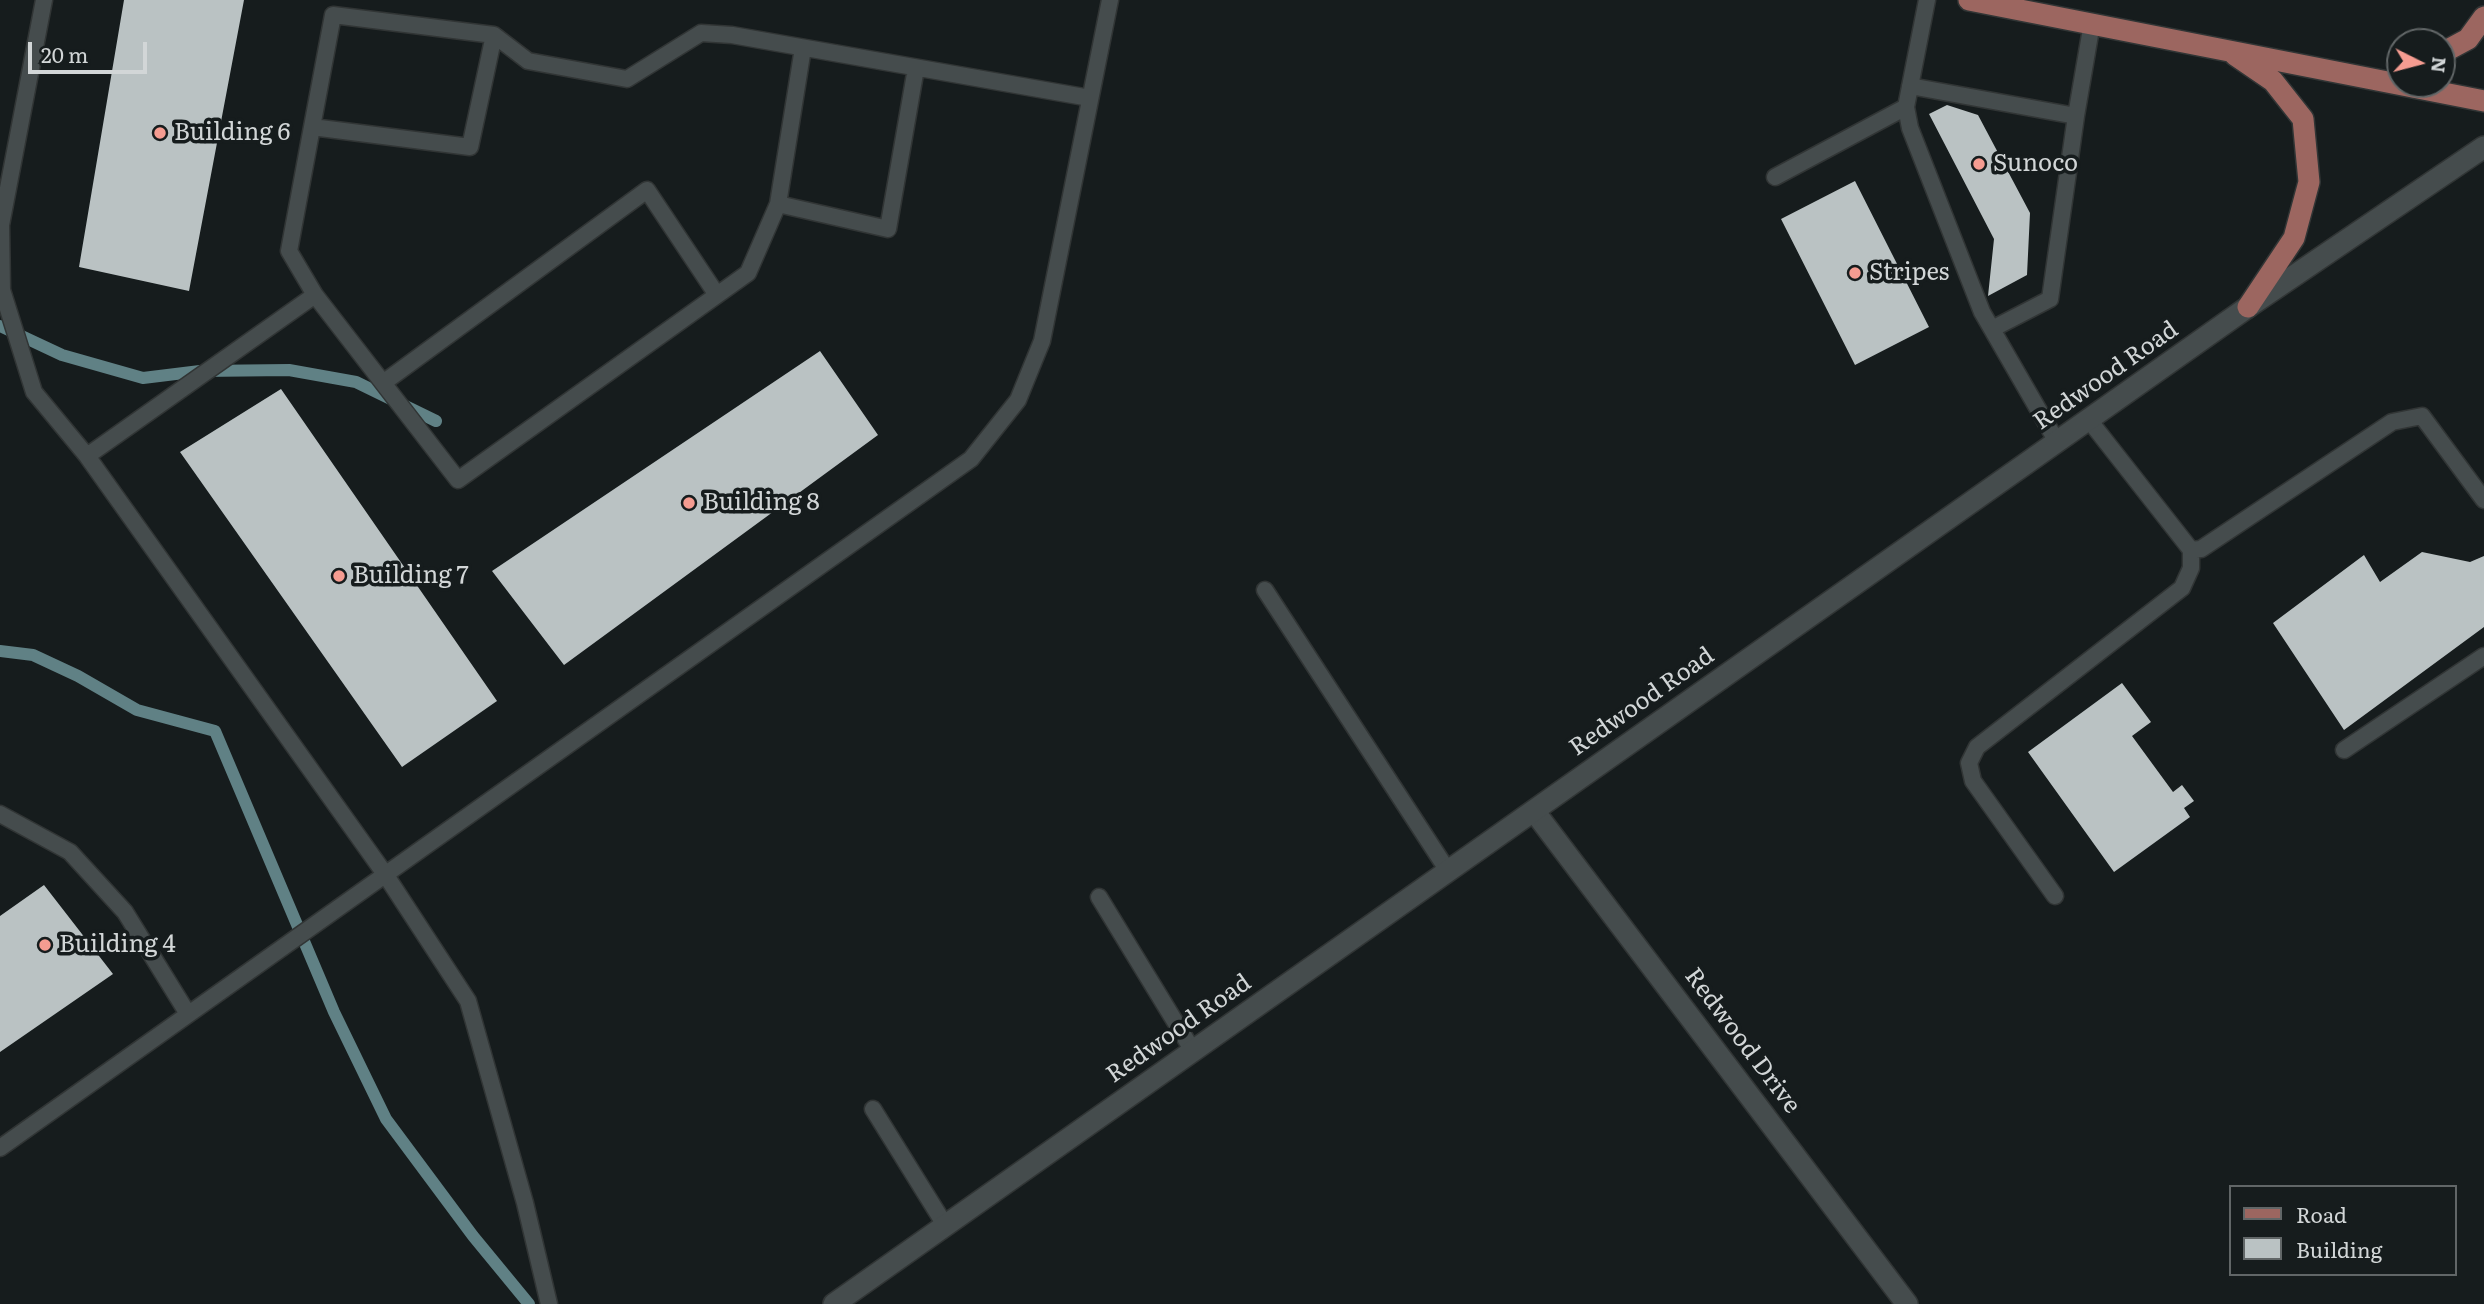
<!DOCTYPE html>
<style>
body{margin:0}
#map{position:relative;width:2484px;height:1304px;overflow:hidden;background:#161c1d;font-family:Literata,serif}
canvas{display:block}
.legend{position:absolute;left:2229px;top:1185px;width:228px;height:91px;box-sizing:border-box;background:#161c1d;border:2px solid #616667;margin:0;padding:9px 12px;list-style:none;font-size:21px;color:#d2d6d7}
.legend li{display:flex;align-items:center;gap:14px;height:35px}
.legend b{width:35px;border:2px solid #616667}
.north{position:absolute;left:2386px;top:28px;width:70px;height:70px;box-sizing:border-box;background:#161c1d;border:2px solid #616667;border-radius:50%;rotate:96deg;font-size:19px;font-weight:700;line-height:28px;text-align:center;color:#d2d6d7}
.north::after{content:'';display:block;margin:auto;width:24px;height:32px;background:#f59c91;clip-path:polygon(50% 0,100% 100%,50% 72%,0 100%)}
.scale{position:absolute;left:28px;top:42px;width:119px;height:32px;box-sizing:border-box;border:4px solid #d2d6d7;border-top:0;padding-left:9px;font-size:21px;line-height:24px;white-space:nowrap;color:#d2d6d7;-webkit-text-stroke:5px #161c1d;paint-order:stroke}
</style>
<div id="map">
<canvas width="2484" height="1304"></canvas>
<ul class="legend">
<li><b style="height:9px;background:#9c6660"></b>Road</li>
<li><b style="height:19px;background:#bac2c3"></b>Building</li>
</ul>
<div class="north">N</div>
<div class="scale">20 m</div>
</div>
<script>
const ctx = document.querySelector('canvas').getContext('2d');
ctx.lineJoin = 'round';
const shape = rows => new Path2D(rows.map(r => 'M' + r).join(''));
function stroke(path, color, width, dash) { ctx.strokeStyle = color; ctx.lineWidth = width; ctx.lineCap = dash ? 'butt' : 'round'; ctx.setLineDash(dash || []); ctx.stroke(path); }
function fill(path, color) { ctx.fillStyle = color; ctx.fill(path, 'evenodd'); }
function label(font, color, halo, rows, align = 'center') {
  ctx.font = font + ' Literata,serif'; ctx.lineWidth = 7; ctx.setLineDash([]); ctx.textBaseline = 'middle'; ctx.strokeStyle = halo; ctx.fillStyle = color; for (const [text, x, y, turn = 0] of rows) {
    ctx.save(); ctx.translate(x, y); ctx.rotate((+turn || 0) * Math.PI / 180); ctx.textAlign = isNaN(turn) ? turn : align; if (halo) ctx.strokeText(text, 0, 0); ctx.fillText(text, 0, 0); ctx.restore();
  }
}
const stream = shape([
 [0,326,62,355,143,378,200,371,289,370,356,382,436,421],
 [0,651,33,655,78,676,137,710,215,731,334,1012,386,1119,473,1236,529,1304]
]);
const building = shape([
 [124,0,244,0,189,291,79,267],
 [1947,105,1978,115,2030,213,2027,275,1988,296,1994,239,1929,114],
 [1855,181,1929,327,1855,365,1781,219],
 [820,351,878,435,564,665,492,571],
 [281,389,497,701,402,767,180,452],
 [2422,552,2470,562,2484,556,2484,627,2344,730,2273,623,2364,555,2380,582],
 [2122,683,2151,722,2132,736,2173,792,2182,785,2194,801,2184,808,2190,817,2114,872,2028,752],
 [44,885,113,974,0,1052,0,916]
]);
const lane = shape([
 [44,0,1,225,2,290,34,392,87,456],
 [1927,0,1906,107,1910,128,1982,312,2057,442],
 [494,35,333,15,312,127,470,147,494,35,528,61,627,79,701,33,732,35,1090,98],
 [803,48,778,204,888,229,916,68],
 [1910,86,2076,116],
 [312,127,289,251,315,295,87,456,385,874,468,1001,525,1203,549,1304],
 [1775,177,1906,107],
 [315,295,458,480,748,273,778,204],
 [1992,329,2050,299,2076,116,2092,23],
 [383,383,647,190,717,295],
 [2089,420,2191,550,2201,549,2392,422,2422,416,2484,500],
 [1265,590,1448,871],
 [2344,750,2484,656],
 [0,814,70,852,125,912,188,1014],
 [2055,896,1973,781,1969,763,1977,747,2182,588,2191,568,2191,550],
 [1099,897,1193,1051],
 [873,1109,945,1225],
 [0,1148,971,459,1018,400,1042,341,1110,0]
]);
const street = shape([
 [1534,811,1907,1304]
]);
const secondary = shape([
 [834,1304,2248,307,2484,147]
]);
const primary = shape([
 [1969,0,2484,101],
 [2442,53,2468,39,2484,17],
 [2235,55,2273,81,2303,119,2309,182,2294,238,2248,307]
]);
const markers = [
 [160,133,7,"#f59c91"],
 [1979,164,7,"#f59c91"],
 [1855,273,7,"#f59c91"],
 [689,503,7,"#f59c91"],
 [339,576,7,"#f59c91"],
 [45,945,7,"#f59c91"]
];
const poiNames = [
 ["Building 6",174,133],
 ["Sunoco",1993,164],
 ["Stripes",1869,273],
 ["Building 8",703,503],
 ["Building 7",353,576],
 ["Building 4",59,945]
];
const streetNames = [
 ["Redwood Road",2106,376,-35],
 ["Redwood Road",1642,702,-35],
 ["Redwood Road",1179,1029,-35],
 ["Redwood Drive",1742,1041,53]
];
stroke(stream, '#608185', 12);
fill(building, '#bac2c3');
stroke(lane, '#313535', 19);
stroke(street, '#313535', 24);
stroke(secondary, '#313535', 24);
stroke(primary, '#313535', 24);
stroke(lane, '#454c4d', 16);
stroke(street, '#454c4d', 21);
stroke(secondary, '#454c4d', 21);
stroke(primary, '#9c6660', 21);
for (const [x, y, r, color] of markers) { const dot = new Path2D(); dot.arc(x, y, r, 0, 2 * Math.PI); ctx.fillStyle = color; ctx.fill(dot); stroke(dot, '#161c1d', 2.5); }
label('24px', '#d2d6d7', '#161c1d', poiNames, 'left');
label('24px', '#d2d6d7', '#161c1d', streetNames);
</script>
